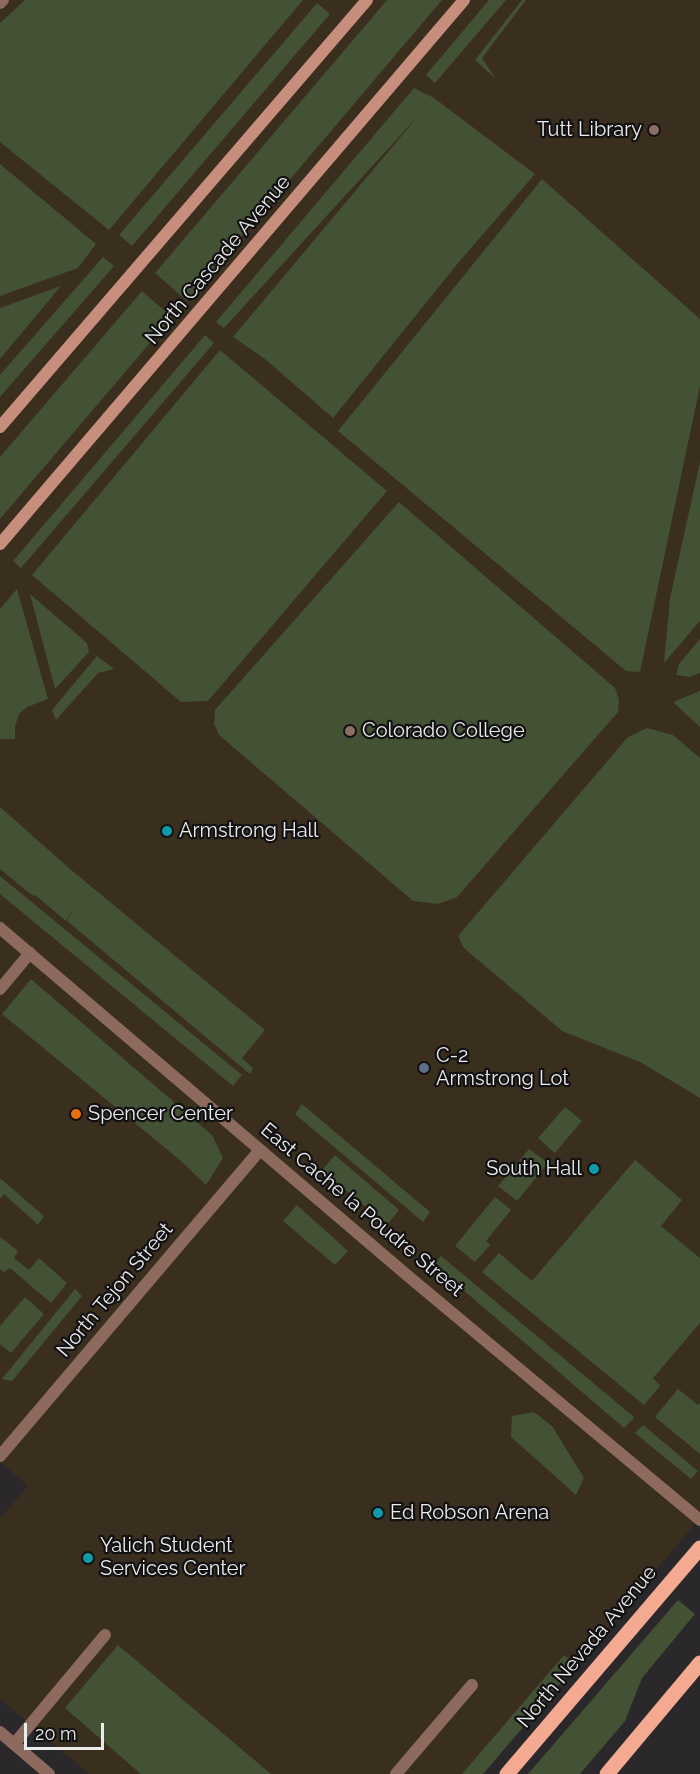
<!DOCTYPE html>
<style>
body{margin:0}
#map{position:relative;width:700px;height:1774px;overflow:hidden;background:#2a282b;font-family:Raleway,sans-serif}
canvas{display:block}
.scale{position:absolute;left:24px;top:1723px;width:80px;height:27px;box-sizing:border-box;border:3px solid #ebeaec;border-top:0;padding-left:8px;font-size:18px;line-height:21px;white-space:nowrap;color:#ebeaec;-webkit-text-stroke:4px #121112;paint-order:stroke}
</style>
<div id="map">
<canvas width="700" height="1774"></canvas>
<div class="scale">20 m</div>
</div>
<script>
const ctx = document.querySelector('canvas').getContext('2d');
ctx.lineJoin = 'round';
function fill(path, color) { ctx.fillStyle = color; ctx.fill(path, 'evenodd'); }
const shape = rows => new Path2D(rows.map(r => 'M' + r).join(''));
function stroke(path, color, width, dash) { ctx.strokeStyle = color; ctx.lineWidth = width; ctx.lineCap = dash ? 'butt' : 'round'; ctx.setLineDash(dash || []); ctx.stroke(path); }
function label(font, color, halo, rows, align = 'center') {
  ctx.font = font + ' Raleway,sans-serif'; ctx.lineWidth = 4.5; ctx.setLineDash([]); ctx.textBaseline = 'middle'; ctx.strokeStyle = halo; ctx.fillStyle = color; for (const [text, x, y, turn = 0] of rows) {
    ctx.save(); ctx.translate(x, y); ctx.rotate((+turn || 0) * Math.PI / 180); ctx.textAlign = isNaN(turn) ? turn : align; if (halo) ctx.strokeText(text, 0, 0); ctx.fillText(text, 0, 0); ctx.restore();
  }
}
const education = shape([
 [0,0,700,0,700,1518,483,1774,89,1774,0,1699,0,1518,28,1486,0,1462]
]);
const green = shape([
 [25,0,303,0,109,230,0,142,0,23],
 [387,0,442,0,187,301,155,273],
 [489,0,506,0,435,83,426,75],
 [522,0,526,0,482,58,496,79,475,60],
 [317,3,330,14,132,246,119,235],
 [414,88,434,98,535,174,459,262,333,418,265,359,233,337,419,115,224,328,216,322],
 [0,164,96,244,78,268,0,296],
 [542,179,700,319,700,386,640,672,626,671,338,431],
 [103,257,114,266,0,397,0,375],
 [61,286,0,359,0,308],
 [142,291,172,317,0,519,0,457],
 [205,335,214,343,21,568,13,561],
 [220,350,387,491,208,701,181,702,32,575],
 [700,462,700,621,664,663,670,598],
 [399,502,615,688,619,700,618,712,457,897,438,904,413,901,219,735,214,724,215,710],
 [17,589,48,699,27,707,19,714,15,727,15,739,0,739,0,609],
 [30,594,87,643,89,652,55,689],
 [700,639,700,673,689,677,676,675,679,664],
 [97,656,114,669,98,673,56,720,52,710],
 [700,691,700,727,673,702],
 [647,728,673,735,700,758,700,1098,640,1062,562,1031,464,948,458,936,628,737],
 [0,807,70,869,265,1030,242,1058,253,1068,250,1074,67,921,75,907,66,921,35,895,33,896,0,869],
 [0,876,242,1075,233,1086,0,894],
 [31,979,212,1135,223,1158,206,1185,181,1161,2,1014],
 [302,1104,430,1212,423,1222,295,1114],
 [565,1107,582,1121,555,1153,538,1138],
 [529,1149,548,1163,517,1201,498,1186],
 [335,1155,399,1210,387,1225,322,1170],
 [635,1160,682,1200,661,1226,700,1258,700,1323,653,1378,660,1386,644,1405,482,1272,499,1253,532,1281],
 [0,1178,44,1216,38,1225,4,1194,0,1199],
 [495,1197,511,1210,486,1241,490,1245,475,1262,455,1246],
 [297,1205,348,1251,335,1265,283,1221],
 [0,1237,18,1251,14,1258,29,1270,39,1258,67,1283,51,1303,10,1268,4,1272,0,1269],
 [441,1256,634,1417,634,1418,624,1428,433,1264],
 [75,1289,82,1296,12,1381,2,1379],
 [25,1297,44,1314,11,1353,0,1344,0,1326],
 [678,1389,698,1405,700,1403,700,1454,655,1417],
 [534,1412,552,1426,584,1478,576,1495,511,1437,512,1416],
 [643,1425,698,1471,691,1479,635,1433],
 [678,1600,695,1614,642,1678,625,1721,580,1774,528,1774],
 [118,1645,271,1774,141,1774,65,1708],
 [564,1655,576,1665,483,1774,462,1774]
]);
const service = shape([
 [0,989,30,953],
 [14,1744,105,1635],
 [396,1774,472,1685]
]);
const pedestrian = shape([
 [0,3,3,0]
]);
const minor = shape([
 [0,1732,49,1774]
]);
const tertiary = shape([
 [0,928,408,1276,700,1520],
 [0,1456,260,1150]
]);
const secondary = shape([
 [0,427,367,0],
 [0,544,464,0]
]);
const primary = shape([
 [507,1774,700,1548],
 [607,1774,700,1663]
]);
const markers = [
 [654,130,6,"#8d6e63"],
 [350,731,6,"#8d6e63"],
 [167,831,6,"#0f9aa8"],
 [424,1068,6,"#5c6f8a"],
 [76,1114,6,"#e8710a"],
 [594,1169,6,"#0f9aa8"],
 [378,1513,6,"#0f9aa8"],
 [88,1558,6,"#0f9aa8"]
];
const poiNames = [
 ["Tutt Library",642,130,"right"],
 ["Colorado College",362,731],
 ["Armstrong Hall",179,831],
 ["C-2",436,1056],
 ["Armstrong Lot",436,1079],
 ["Spencer Center",88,1114],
 ["South Hall",582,1169,"right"],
 ["Ed Robson Arena",390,1513],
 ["Yalich Student",100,1546],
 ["Services Center",100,1569]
];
const streetNames = [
 ["North Cascade Avenue",218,260,-50],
 ["East Cache la Poudre Street",362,1210,40],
 ["North Tejon Street",115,1290,-50],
 ["North Nevada Avenue",587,1647,-50]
];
fill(education, '#3a2e1f');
fill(green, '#435134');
stroke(service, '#8d6a5e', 12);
stroke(pedestrian, '#8d6a5e', 12);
stroke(minor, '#8d6a5e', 12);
stroke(tertiary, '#8d6a5e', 12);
stroke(secondary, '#c78e7b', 12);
stroke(primary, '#f3aa91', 15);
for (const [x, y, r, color] of markers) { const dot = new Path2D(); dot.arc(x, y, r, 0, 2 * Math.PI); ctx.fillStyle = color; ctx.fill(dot); stroke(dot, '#121112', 2); }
label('20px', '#ebeaec', '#121112', poiNames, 'left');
label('20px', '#ebeaec', '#121112', streetNames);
</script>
